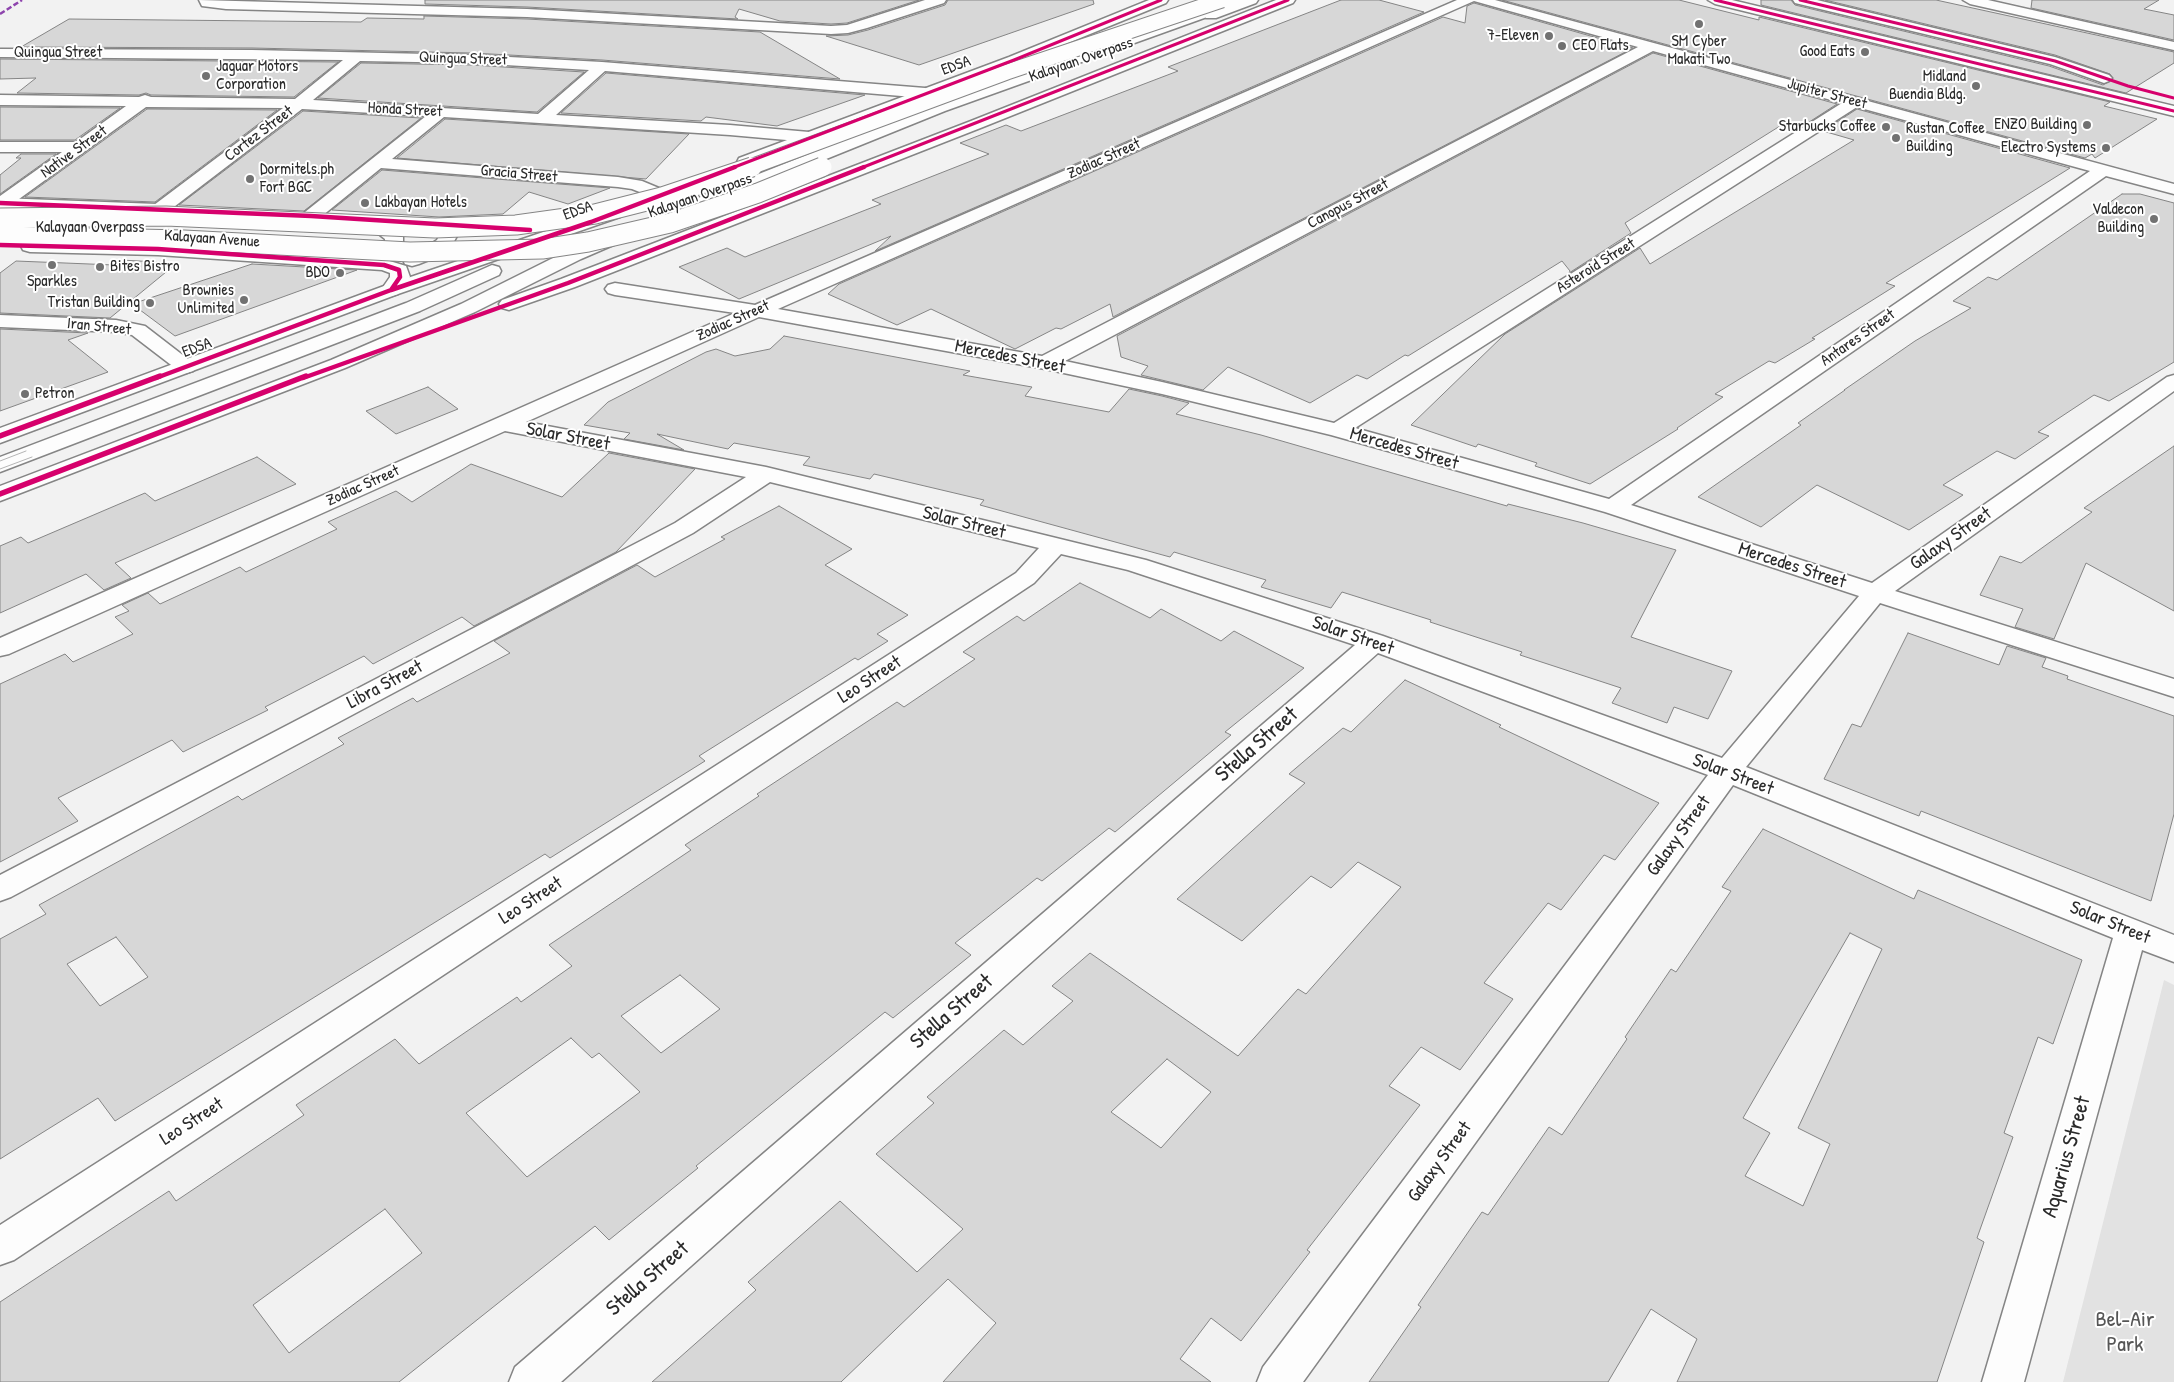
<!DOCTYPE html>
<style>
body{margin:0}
canvas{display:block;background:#f2f2f2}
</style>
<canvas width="2174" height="1382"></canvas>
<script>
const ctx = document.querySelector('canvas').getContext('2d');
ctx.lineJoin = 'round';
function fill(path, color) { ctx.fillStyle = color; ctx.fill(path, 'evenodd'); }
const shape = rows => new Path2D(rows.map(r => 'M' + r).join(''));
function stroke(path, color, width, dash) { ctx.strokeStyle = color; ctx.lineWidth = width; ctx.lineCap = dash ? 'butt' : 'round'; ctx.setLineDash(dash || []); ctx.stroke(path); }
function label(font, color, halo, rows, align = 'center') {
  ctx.font = font + ' "Patrick Hand",sans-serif'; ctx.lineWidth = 4; ctx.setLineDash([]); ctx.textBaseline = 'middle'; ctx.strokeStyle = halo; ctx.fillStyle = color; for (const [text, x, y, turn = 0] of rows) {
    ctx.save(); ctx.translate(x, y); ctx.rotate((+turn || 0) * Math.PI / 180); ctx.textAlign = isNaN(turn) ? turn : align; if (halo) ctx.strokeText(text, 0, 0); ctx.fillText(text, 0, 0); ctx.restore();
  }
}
const green = shape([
 [2164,980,2174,985,2174,1382,2063,1382]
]);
const building = shape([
 [425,0,919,0,847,23,831,24,780,21,739,9,735,17,738,19,527,7,425,4,425,0],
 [948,0,1093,0,1094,4,919,65,826,36,848,35,868,30,945,5,948,0],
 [1341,0,1379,0,1424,12,875,251,891,236,739,299,679,267,727,248,745,257,881,204,872,200,989,154,960,143,1006,125,1021,131,1178,71,1168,67,1341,0],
 [1502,0,1679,0,1759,20,1759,17,2110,102,2104,106,2157,119,2095,158,2092,154,2085,158,1502,0],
 [1761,0,1791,0,1795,5,2049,66,2103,85,2113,79,2110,74,2055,55,1825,0,1936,0,2174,52,2174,63,2126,93,1761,5,1761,0],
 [2032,0,2159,0,2144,9,2174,15,2174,40,2031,8,2032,0],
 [1474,3,1633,48,1113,317,1110,304,1061,329,1056,328,1015,349,931,309,897,325,828,294,839,284,1443,17,1465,23,1467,6,1474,3],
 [424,16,527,19,760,32,840,79,602,60,472,53,252,48,21,47,69,19,361,22,367,18,424,19,424,16],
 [1653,53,1837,104,1803,126,1788,121,1625,223,1631,233,1569,273,1570,271,1562,261,1408,356,1405,355,1367,379,1357,375,1310,403,1228,367,1203,390,1141,375,1148,366,1121,357,1117,336,1653,53],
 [0,59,1,59,338,62,294,97,151,95,146,93,139,95,17,93,36,78,0,79,0,59],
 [361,63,472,65,584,72,537,112,318,98,361,63],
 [606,73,865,95,777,126,706,117,701,121,561,113,606,73],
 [0,107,120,108,75,140,0,140,0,107],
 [147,109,277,110,155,202,25,197,147,109],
 [1857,109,2070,168,1886,283,1895,286,1812,338,1815,339,1775,363,1769,361,1715,394,1723,397,1677,428,1678,429,1590,484,1535,466,1537,463,1478,444,1476,447,1411,425,1505,334,1640,248,1650,264,1854,140,1823,131,1857,109],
 [303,111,421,118,304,211,179,205,303,111],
 [445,119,689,134,646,179,397,158,445,119],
 [21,154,56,154,0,194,0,175,21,158,16,158,21,154],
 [382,170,610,188,568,204,529,192,503,214,439,217,332,210,382,170],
 [2122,194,2140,194,2174,203,2174,362,2109,401,2094,395,2038,432,2049,436,2015,459,1997,451,1943,485,1963,495,1909,530,1817,485,1761,527,1698,497,1801,425,1798,423,1845,390,1844,390,1915,341,1971,308,1953,301,1988,277,1997,280,2122,194],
 [120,260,177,263,110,318,0,313,0,273,16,261,114,265,120,260],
 [252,264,357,270,175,336,132,304,252,264],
 [0,329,88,333,68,340,108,372,0,411,0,329],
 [784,336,970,371,963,375,1032,387,1025,396,1109,412,1129,389,1162,396,1189,403,1176,414,1261,435,1507,506,1508,504,1583,523,1676,550,1631,637,1732,671,1708,719,1674,707,1667,723,1612,703,1621,688,1520,655,1522,652,1430,622,1431,620,1342,592,1331,608,1261,587,1266,580,1174,552,1170,557,980,505,984,500,874,474,870,479,803,465,810,457,734,443,728,449,657,434,684,450,624,439,630,433,584,425,608,402,706,352,716,349,735,356,770,349,784,336],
 [428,387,458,409,396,434,366,411,428,387],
 [2174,446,2174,611,2086,563,2054,639,2015,627,2023,609,1980,595,2000,556,2021,563,2092,512,2084,508,2174,446],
 [609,453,695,469,616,552,474,626,462,617,373,664,364,656,265,707,268,710,183,752,172,740,58,798,78,821,0,862,0,684,65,654,73,662,133,634,115,617,129,611,122,605,148,593,160,604,240,567,246,572,337,529,328,522,396,491,412,502,471,464,562,497,609,453],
 [257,457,296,484,115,563,131,578,104,590,86,574,0,613,0,546,21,537,28,543,145,493,155,501,257,457],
 [779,506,852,549,825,565,908,615,877,634,888,641,858,660,855,658,699,756,705,761,633,806,550,858,545,854,115,1121,98,1098,0,1159,0,939,46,914,39,905,238,796,242,800,344,744,338,738,413,698,417,702,510,653,494,641,637,565,655,577,725,539,721,537,779,506],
 [116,937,148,977,100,1006,67,964,116,937],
 [1080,583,1150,618,1161,609,1221,641,1234,631,1304,668,1225,732,1231,735,1115,832,1109,828,1042,881,1037,878,955,943,971,955,893,1018,885,1012,696,1166,698,1168,609,1240,595,1226,399,1382,0,1382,0,1302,169,1191,176,1201,304,1115,296,1105,395,1039,419,1064,517,997,521,1002,572,966,549,945,691,850,685,845,759,796,757,794,897,702,904,707,975,659,963,652,1017,616,1024,621,1080,583],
 [680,975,720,1009,661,1053,621,1016,680,975],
 [571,1038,592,1058,599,1053,640,1092,527,1177,466,1113,571,1038],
 [385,1209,422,1253,289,1353,253,1305,385,1209],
 [1908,633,1999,665,2007,646,2046,658,2042,667,2068,676,2067,679,2174,716,2174,814,2151,901,1921,811,1919,816,1824,779,1852,724,1861,727,1908,633],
 [1405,680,1501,725,1499,727,1659,803,1615,860,1604,855,1561,910,1548,903,1484,983,1513,999,1460,1070,1421,1047,1389,1086,1420,1105,1307,1250,1310,1252,1241,1341,1211,1318,1180,1359,1211,1382,943,1382,996,1323,948,1279,841,1382,652,1382,756,1290,748,1282,840,1201,917,1272,963,1229,876,1154,934,1103,927,1097,1004,1030,1023,1045,1073,1001,1052,986,1090,953,1238,1056,1298,989,1306,994,1401,887,1358,862,1331,888,1311,876,1242,941,1177,899,1305,783,1289,774,1343,728,1351,732,1405,680],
 [1167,1059,1211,1092,1161,1148,1111,1112,1167,1059],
 [1763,829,1914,899,1918,890,2082,960,2053,1044,2038,1037,2004,1133,2013,1137,1977,1238,1984,1242,1937,1382,1677,1382,1697,1339,1651,1309,1608,1382,1369,1382,1421,1307,1418,1305,1482,1212,1488,1215,1549,1127,1562,1135,1627,1039,1625,1037,1671,969,1676,972,1731,891,1722,887,1763,829],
 [1850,933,1882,949,1798,1128,1830,1144,1803,1206,1745,1176,1770,1133,1743,1118,1850,933]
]);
const minor = shape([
 [199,0,527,9,831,26,847,25,925,0,946,0,944,3,867,28,848,33,831,34,527,17,226,9,202,6,199,0],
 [1457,0,1495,0,2174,184,2174,194,2106,176,1631,505,1872,583,2167,377,2174,375,2174,391,1895,591,2174,679,2174,697,1880,603,1746,767,2174,935,2174,962,2142,950,2024,1382,1982,1382,2113,938,1733,785,1303,1382,1257,1382,1263,1367,1708,775,1378,653,561,1382,509,1382,515,1367,1355,645,1128,570,1061,554,1034,583,14,1260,0,1265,0,1225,1016,573,1039,548,770,482,693,533,11,897,0,901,0,875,675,523,746,477,505,431,9,654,0,656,0,638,735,313,615,295,608,293,605,289,608,285,615,283,755,305,1457,0],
 [1474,1,1638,47,1042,356,778,309,1474,1],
 [1653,51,1842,103,1334,423,1162,382,1065,361,1653,51],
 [1857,107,2090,171,1609,499,1355,428,1857,107],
 [759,317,1045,369,1162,394,1331,435,1605,512,1859,596,1722,758,1383,636,1146,560,766,467,526,422,759,317],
 [1963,0,1988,0,2174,42,2174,50,1970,4,1963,0],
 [0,49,252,50,472,55,602,62,925,88,930,90,933,93,930,96,925,98,605,71,556,115,730,125,809,132,815,134,817,137,815,140,809,142,730,135,444,117,392,159,618,177,642,181,666,191,669,195,666,199,660,200,632,189,618,187,381,168,317,220,311,221,305,220,302,216,305,212,426,116,302,109,166,213,160,214,154,213,151,209,154,205,283,108,146,107,8,207,2,208,0,208,0,196,62,152,0,152,0,142,76,142,126,106,0,105,0,95,139,97,145,95,151,97,295,99,343,60,0,57,0,49],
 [360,61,472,63,589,70,538,114,313,100,360,61],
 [0,315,116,320,145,326,193,363,196,367,193,371,186,373,179,371,132,335,116,332,0,327,0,315]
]);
const major = shape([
 [1239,0,1258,0,1256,3,1216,18,1206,18,1204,15,1206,12,1239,0],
 [1708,0,1732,0,2174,106,2174,116,1715,4,1708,0],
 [1793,0,1817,0,2055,57,2109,75,2112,78,2109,81,2104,83,2050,64,1795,3,1793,0],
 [0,198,157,204,163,205,166,209,163,213,157,214,0,208,0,198],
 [444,219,450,220,458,234,451,247,439,256,419,264,412,266,405,264,403,260,405,256,425,248,437,240,440,234,435,224,438,220,444,219],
 [385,227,400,233,403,237,403,244,393,256,383,259,406,266,410,277,398,294,391,296,384,294,381,290,390,277,390,273,382,270,158,255,30,252,23,250,21,246,23,242,30,240,158,243,355,257,379,248,385,243,385,239,376,232,379,228,385,227]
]);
const highway = shape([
 [1149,0,1168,0,1166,3,1019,63,751,166,739,166,737,162,739,158,1009,57,1149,0],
 [1228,0,1248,0,1246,3,945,111,690,214,684,215,678,214,675,210,678,206,933,105,1228,0],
 [1276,0,1295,0,1293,3,983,127,575,287,509,310,502,308,499,304,502,300,561,279,971,121,1276,0],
 [614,208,620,209,623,213,620,217,398,294,0,443,0,428,384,286,614,208],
 [612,234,618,235,621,239,618,243,581,259,475,312,345,368,0,501,0,486,331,360,461,304,567,251,612,234],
 [492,265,499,267,501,271,499,275,420,311,0,472,0,457,406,303,492,265]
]);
const tram = shape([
 [0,461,26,451],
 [0,469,32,457]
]);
const majorBridgeFar1 = shape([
 [748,168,1007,72,1222,0]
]);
const majorBridge = shape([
 [0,218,166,216,435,228,516,225,595,214,662,197,752,167]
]);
const highwayBridgeFar1 = shape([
 [820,168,822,167]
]);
const highwayBridge = shape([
 [0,236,184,240,410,252,542,249,588,242,670,223,758,193,822,167]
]);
const quiet = shape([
 [0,14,22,0]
]);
const cyclewayFar2 = shape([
 [1715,0,2174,111],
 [1800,0,2055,61,2128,86,2174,98],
 [732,168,1014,60,1161,0],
 [861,168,1288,0]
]);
const cyclewayFar1 = shape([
 [0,203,311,216,530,230],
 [0,245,158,249,384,265,399,270,400,277,391,290],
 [156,378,391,290,591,222,735,167],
 [303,378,568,283,864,167]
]);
const cycleway = shape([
 [0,436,160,376],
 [0,494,306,376]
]);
const markers = [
 [1699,24,5,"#717171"],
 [1549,36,5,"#717171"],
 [1562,46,5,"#717171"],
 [1865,52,5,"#717171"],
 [206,76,5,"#717171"],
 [1976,86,5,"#717171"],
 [2087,125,5,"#717171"],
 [1886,127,5,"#717171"],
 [1896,138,5,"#717171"],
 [2106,148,5,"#717171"],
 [250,179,5,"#717171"],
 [365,203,5,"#717171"],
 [2154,219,5,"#717171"],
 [52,265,5,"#717171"],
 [100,267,5,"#717171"],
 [340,273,5,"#717171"],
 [244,300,5,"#717171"],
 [150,303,5,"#717171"],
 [25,394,5,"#717171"]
];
const farPoinames = [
 ["7-Eleven",1539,36],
 ["SM Cyber",1699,42,"center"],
 ["Makati Two",1699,60,"center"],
 ["CEO Flats",1572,46,"left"],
 ["Good Eats",1855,52],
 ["Jaguar Motors",216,67,"left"],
 ["Corporation",216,85,"left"],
 ["Midland",1966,77],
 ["Buendia Bldg.",1966,95],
 ["ENZO Building",2077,125],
 ["Starbucks Coffee",1876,127],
 ["Rustan Coffee",1906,129,"left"],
 ["Building",1906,147,"left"],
 ["Electro Systems",2096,148],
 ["Dormitels.ph",260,170,"left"],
 ["Fort BGC",260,188,"left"],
 ["Lakbayan Hotels",375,203,"left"],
 ["Valdecon",2144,210],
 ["Building",2144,228],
 ["Bites Bistro",110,267,"left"],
 ["BDO",330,273],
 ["Sparkles",52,282,"center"],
 ["Brownies",234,291],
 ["Unlimited",234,309],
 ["Tristan Building",140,303],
 ["Petron",35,394,"left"]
];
const farStreetnames = [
 ["Quingua Street",58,53],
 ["Quingua Street",463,59,2],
 ["Kalayaan Overpass",1081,60,-19],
 ["EDSA",956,66,-20],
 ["Jupiter Street",1827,94,15],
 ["Honda Street",405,110,3],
 ["Cortez Street",259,134,-37],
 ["Native Street",74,152,-36],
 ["Zodiac Street",1104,159,-24],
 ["Gracia Street",519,174,5],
 ["Kalayaan Overpass",700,196,-19],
 ["Canopus Street",1348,204,-28],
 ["EDSA",578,211,-19],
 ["Kalayaan Overpass",90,228],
 ["Kalayaan Avenue",212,239,4],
 ["Asteroid Street",1596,266,-32],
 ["Zodiac Street",733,321,-24],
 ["Iran Street",99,327,6],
 ["Antares Street",1858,338,-35],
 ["EDSA",197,348,-21],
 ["Zodiac Street",363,486,-24]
];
const streetNames = [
 ["Mercedes Street",1010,357,11],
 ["Solar Street",568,437,11],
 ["Mercedes Street",1404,449,16],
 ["Solar Street",964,523,14],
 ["Galaxy Street",1951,539,-35],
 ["Mercedes Street",1792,566,18],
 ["Solar Street",1353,636,19],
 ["Leo Street",870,680,-33],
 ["Libra Street",385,685,-28],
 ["Solar Street",1733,775,21],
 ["Galaxy Street",1679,836,-54],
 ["Leo Street",531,901,-33],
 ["Solar Street",2110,923,22],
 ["Leo Street",192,1122,-33],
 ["Galaxy Street",1440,1162,-54]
];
const nearStreetnames = [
 ["Stella Street",1257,745,-41],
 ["Stella Street",952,1012,-41],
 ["Aquarius Street",2067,1157,-74],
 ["Stella Street",648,1279,-41]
];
const nearParknames = [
 ["Bel-Air",2125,1320],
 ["Park",2125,1345]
];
fill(green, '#e2e2e2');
fill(building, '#d7d7d7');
stroke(building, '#858585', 1);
stroke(minor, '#858585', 3);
stroke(major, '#858585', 3);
stroke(highway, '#858585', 3);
fill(minor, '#fdfdfd');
fill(major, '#fdfdfd');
fill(highway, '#fdfdfd');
stroke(tram, '#b5b5b5', 1);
stroke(majorBridgeFar1, '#858585', 17, []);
stroke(majorBridge, '#858585', 21, []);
stroke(highwayBridgeFar1, '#858585', 17, []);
stroke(highwayBridge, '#858585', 21, []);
stroke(majorBridgeFar1, '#fdfdfd', 15);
stroke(majorBridge, '#fdfdfd', 19);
stroke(highwayBridgeFar1, '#fdfdfd', 15);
stroke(highwayBridge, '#fdfdfd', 19);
stroke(quiet, '#8e44ad', 2.5, [5.5, 2.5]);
stroke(cyclewayFar2, '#d6006c', 3);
stroke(cyclewayFar1, '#d6006c', 4.5);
stroke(cycleway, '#d6006c', 5.5);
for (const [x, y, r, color] of markers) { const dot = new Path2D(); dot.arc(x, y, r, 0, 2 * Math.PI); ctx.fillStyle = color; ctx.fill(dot); stroke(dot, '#fff', 2); }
label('16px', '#2b2b2b', '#fff', farPoinames, 'right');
label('16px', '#2b2b2b', '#fff', farStreetnames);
label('19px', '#2b2b2b', '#fff', streetNames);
label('22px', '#2b2b2b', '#fff', nearStreetnames);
label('22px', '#565656', '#fff', nearParknames);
</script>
